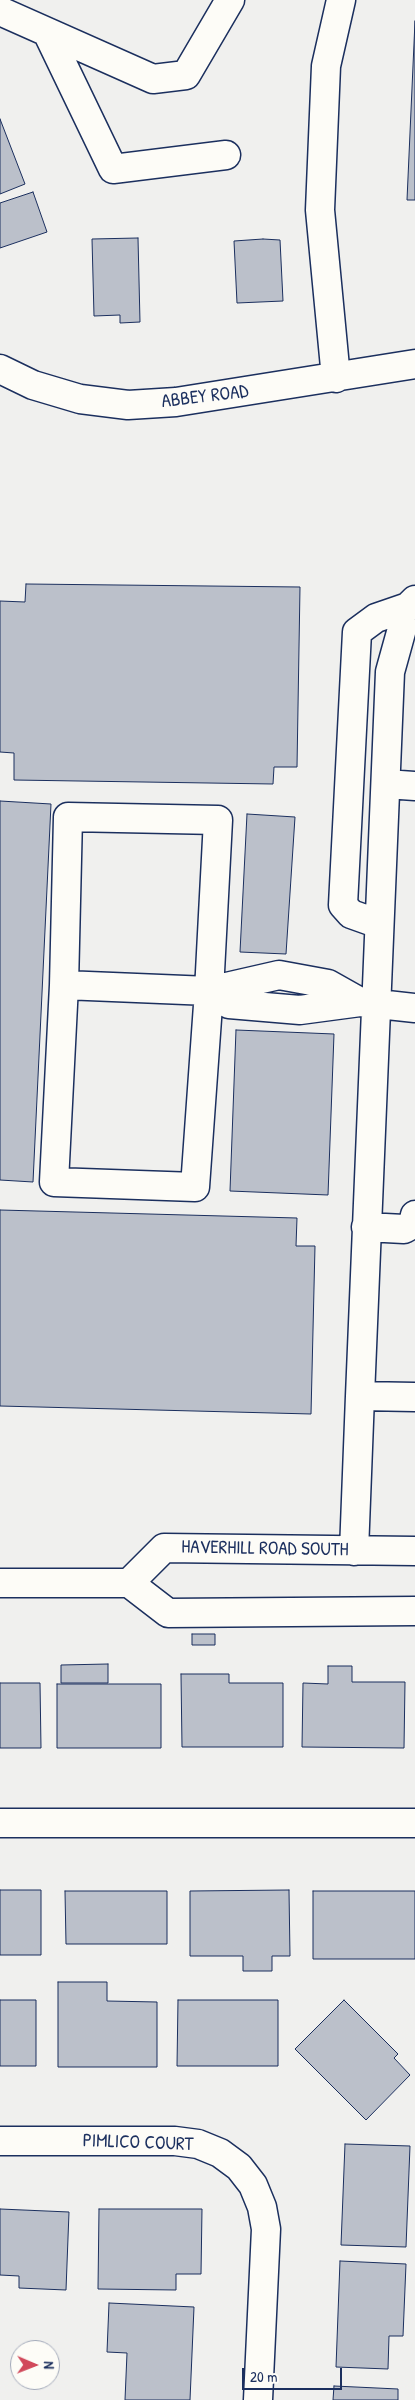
<!DOCTYPE html>
<style>
body{margin:0}
#map{position:relative;width:415px;height:2400px;overflow:hidden;background:#f0f0ee;font-family:"Patrick Hand",sans-serif}
canvas{display:block}
.north{position:absolute;left:10px;top:2340px;width:50px;height:50px;box-sizing:border-box;background:#fdfcf7;border:1px solid #a3aaba;border-radius:50%;rotate:91deg;font-size:14px;font-weight:700;line-height:20px;text-align:center;color:#1b2f5e}
.north::after{content:'';display:block;margin:auto;width:18px;height:22px;background:#d1495b;clip-path:polygon(50% 0,100% 100%,50% 72%,0 100%)}
.scale{position:absolute;left:242px;top:2368px;width:100px;height:22px;box-sizing:border-box;border:2px solid #1b2f5e;border-top:0;padding-left:6px;font-size:15px;line-height:18px;white-space:nowrap;color:#1b2f5e;-webkit-text-stroke:4px #fdfcf7;paint-order:stroke}
</style>
<div id="map">
<canvas width="415" height="2400"></canvas>
<div class="north">N</div>
<div class="scale">20 m</div>
</div>
<script>
const ctx = document.querySelector('canvas').getContext('2d');
ctx.lineJoin = 'round';
function fill(path, color) { ctx.fillStyle = color; ctx.fill(path, 'evenodd'); }
const shape = rows => new Path2D(rows.map(r => 'M' + r).join(''));
function stroke(path, color, width, dash) { ctx.strokeStyle = color; ctx.lineWidth = width; ctx.lineCap = dash ? 'butt' : 'round'; ctx.setLineDash(dash || []); ctx.stroke(path); }
function label(font, color, halo, rows, align = 'center') {
  ctx.font = font + ' "Patrick Hand",sans-serif'; ctx.lineWidth = 4; ctx.setLineDash([]); ctx.textBaseline = 'middle'; ctx.strokeStyle = halo; ctx.fillStyle = color; for (const [text, x, y, turn = 0] of rows) {
    ctx.save(); ctx.translate(x, y); ctx.rotate((+turn || 0) * Math.PI / 180); ctx.textAlign = isNaN(turn) ? turn : align; if (halo) ctx.strokeText(text, 0, 0); ctx.fillText(text, 0, 0); ctx.restore();
  }
}
const building = shape([
 [415,21,415,200,407,200,415,21],
 [0,119,25,184,0,194,0,119],
 [33,192,47,232,0,248,0,203,33,192],
 [138,238,140,322,120,323,120,315,94,316,92,239,138,238],
 [263,239,280,240,283,301,237,303,234,241,263,239],
 [26,584,300,587,297,767,274,767,273,784,14,780,14,753,0,752,0,601,25,602,26,584],
 [0,801,51,804,33,1182,0,1180,0,801],
 [247,814,295,817,286,954,240,952,247,814],
 [236,1030,334,1034,328,1195,230,1191,236,1030],
 [0,1210,297,1218,296,1246,315,1246,311,1414,0,1406,0,1210],
 [192,1634,215,1634,215,1645,192,1645,192,1634],
 [108,1664,108,1683,61,1683,61,1665,108,1664],
 [328,1666,352,1666,352,1682,405,1682,404,1748,302,1747,303,1683,328,1684,328,1666],
 [181,1674,229,1674,229,1683,283,1683,283,1747,182,1747,181,1674],
 [0,1683,40,1683,41,1748,0,1748,0,1683],
 [57,1684,161,1684,161,1748,57,1748,57,1684],
 [0,1890,41,1890,41,1955,0,1955,0,1890],
 [289,1890,290,1956,272,1956,272,1971,243,1971,243,1956,190,1956,190,1891,289,1890],
 [65,1891,167,1891,167,1944,66,1944,65,1891],
 [313,1891,415,1891,415,1959,313,1959,313,1891],
 [58,1982,107,1982,107,2001,157,2002,157,2067,58,2067,58,1982],
 [0,2000,36,2000,36,2066,0,2066,0,2000],
 [178,2000,278,2000,278,2066,177,2066,178,2000],
 [344,2000,398,2054,394,2058,410,2075,366,2120,295,2049,344,2000],
 [345,2144,410,2146,406,2247,341,2245,345,2144],
 [0,2209,69,2212,66,2290,19,2288,19,2276,0,2275,0,2209],
 [99,2209,202,2209,201,2274,176,2274,176,2290,98,2289,99,2209],
 [340,2261,406,2264,403,2336,389,2336,388,2369,336,2367,340,2261],
 [109,2303,194,2307,190,2400,125,2400,127,2353,107,2352,109,2303],
 [334,2386,398,2389,398,2400,333,2400,334,2386]
]);
const minor = shape([
 [0,11,153,79,186,75,230,0],
 [48,34,113,169,226,155],
 [0,369,33,385,80,399,128,405,176,402,415,364],
 [336,378,320,210,326,66,341,0],
 [415,600,408,607,390,672,360,1396,415,1397],
 [386,784,415,786],
 [379,924,351,914,343,905,357,632,376,618,408,607],
 [64,985,68,817,218,820,209,991,195,1187,54,1182,64,985,209,991,279,975,328,984,360,1002],
 [209,991,229,1004,300,1010,360,1002,415,1008],
 [366,1227,404,1229,413,1224,415,1215],
 [354,1551,360,1396],
 [0,1583,129,1583,168,1613,415,1611],
 [129,1583,164,1548,415,1551],
 [0,1823,415,1823],
 [0,2141,175,2141,198,2144,220,2153,239,2167,253,2185,262,2207,266,2229,258,2400]
]);
const streetNames = [
 ["ABBEY ROAD",205,397,-7],
 ["HAVERHILL ROAD SOUTH",265,1549,1],
 ["PIMLICO COURT",138,2143,2]
];
fill(building, '#bbc0ca');
stroke(building, '#1b2f5e', 1);
stroke(minor, '#1b2f5e', 31);
stroke(minor, '#fdfcf7', 28);
label('19px', '#1b2f5e', '#fdfcf7', streetNames);
</script>
